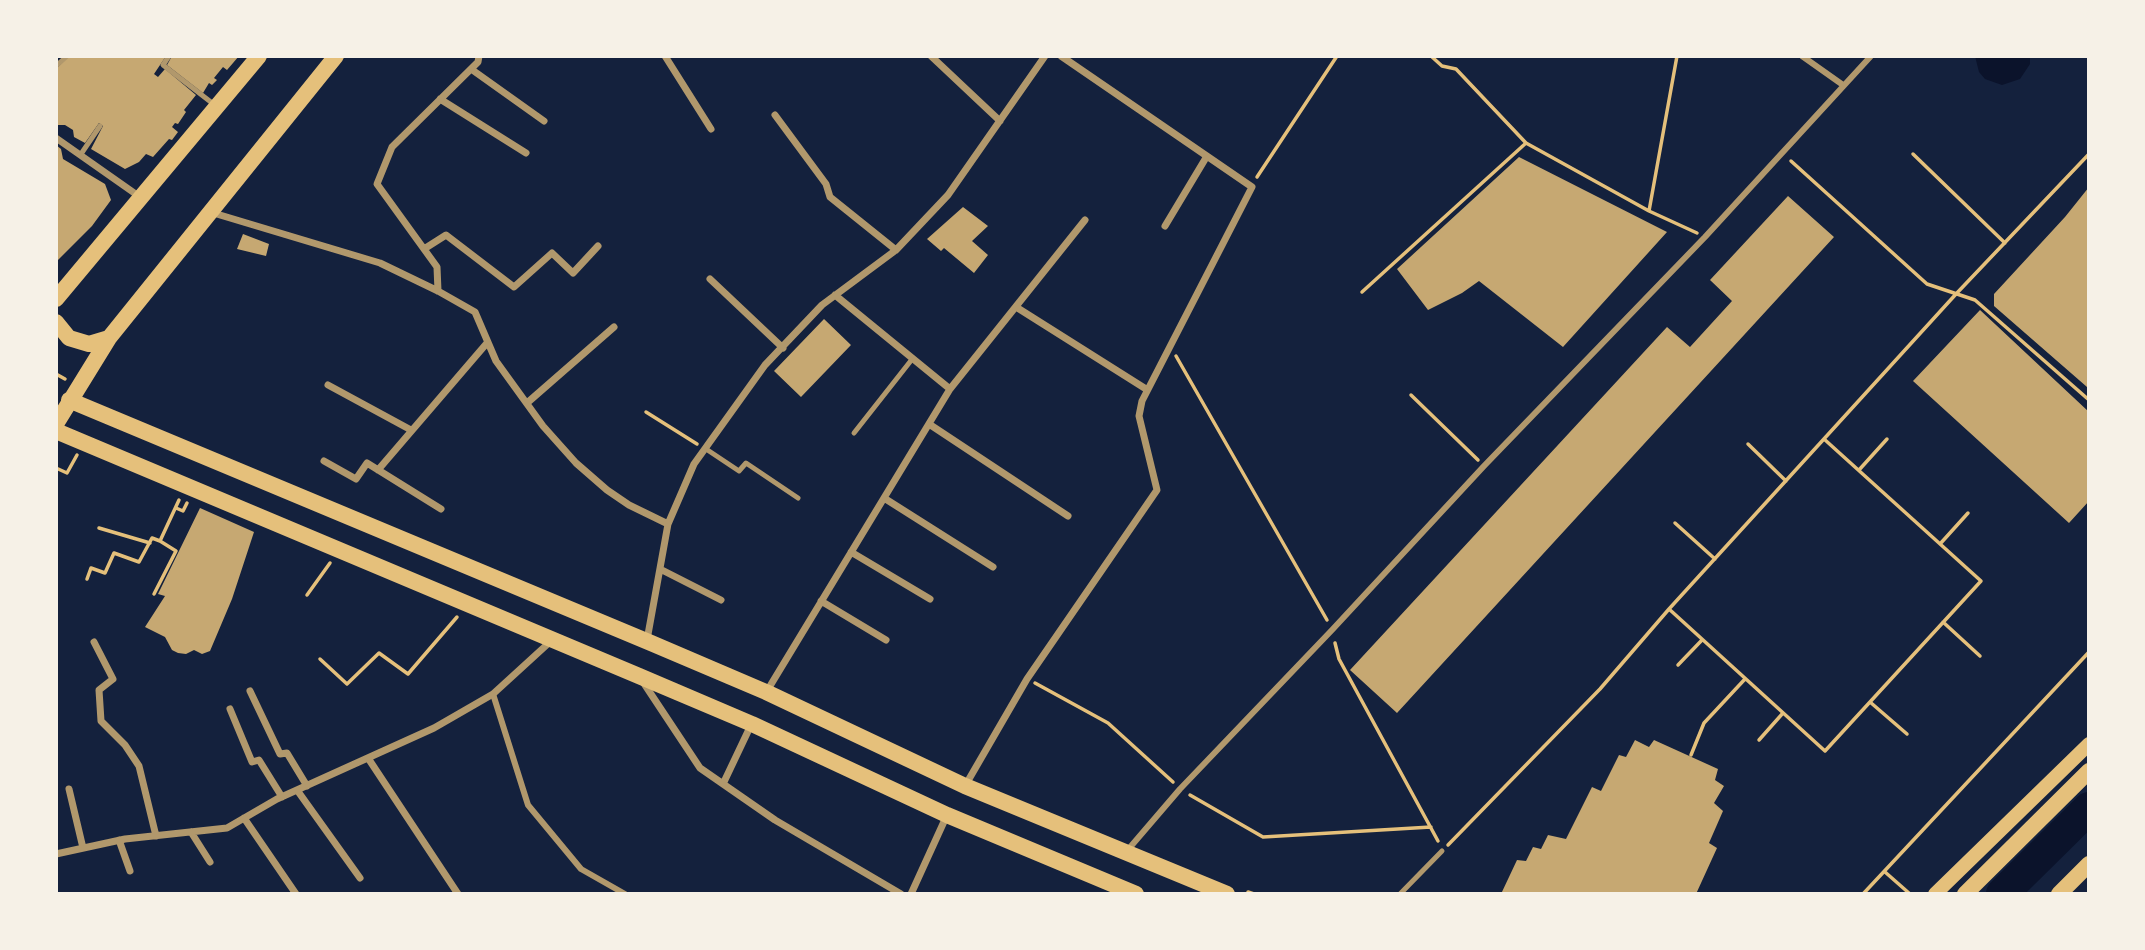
<!DOCTYPE html>
<style>
body{margin:0}
#map{position:relative;width:2145px;height:950px;overflow:hidden;background:#14213d;font-family:Bitter,serif}
canvas{display:block}
.frame{position:absolute;inset:0;border:58px solid #f6f1e7;pointer-events:none}
</style>
<div id="map">
<canvas width="2145" height="950"></canvas>
<div class="frame"></div>
</div>
<script>
const ctx = document.querySelector('canvas').getContext('2d');
ctx.lineJoin = 'round';
function fill(path, color) { ctx.fillStyle = color; ctx.fill(path, 'evenodd'); }
const shape = rows => new Path2D(rows.map(r => 'M' + r).join(''));
function stroke(path, color, width, dash) { ctx.strokeStyle = color; ctx.lineWidth = width; ctx.lineCap = dash ? 'butt' : 'round'; ctx.setLineDash(dash || []); ctx.stroke(path); }
const water = shape([
 [1975,56,2030,56,2030,64,2020,79,2002,85,1985,79,1979,72]
]);
const river = shape([
 [2002,894,2089,808]
]);
const building = shape([
 [69,56,166,56,154,74,158,77,165,69,196,95,184,110,186,112,178,124,175,123,172,127,178,132,172,140,169,139,153,157,146,154,139,162,125,169,91,149,103,126,99,123,85,143,74,137,73,130,65,125,56,125,56,69],
 [172,56,239,56,227,70,223,67,214,78,217,80,212,85,209,83,203,93,167,65],
 [56,145,61,149,63,159,105,184,111,200,92,226,56,262],
 [1519,157,1667,232,1563,347,1479,281,1462,293,1428,310,1397,269],
 [2089,187,2089,384,2087,387,1994,306,1994,294,2065,217],
 [1788,196,1834,237,1397,713,1350,670,1667,327,1690,347,1732,301,1710,280],
 [963,207,988,226,972,241,988,255,974,273,944,248,941,251,927,239],
 [243,234,269,244,266,256,237,249],
 [1980,310,2089,412,2089,501,2069,523,1913,381],
 [824,319,851,345,801,397,774,371],
 [200,508,254,532,232,599,210,651,202,654,194,650,186,654,178,653,172,650,165,637,145,627,165,596,158,594],
 [1635,740,1649,747,1654,740,1718,769,1715,780,1724,786,1714,803,1723,811,1709,843,1717,848,1696,894,1501,894,1517,860,1526,861,1533,847,1541,849,1548,835,1566,839,1592,787,1601,791,1619,755,1626,757]
]);
const path = shape([
 [1431,56,1442,66,1456,69,1526,143,1649,211,1697,233],
 [1913,154,2005,243],
 [1791,161,1927,284,1975,300,2089,400],
 [1257,177,1337,56],
 [1649,211,1677,56],
 [1362,292,1526,143],
 [1176,356,1327,620],
 [56,374,65,379],
 [1411,395,1478,460],
 [646,412,697,444],
 [1748,444,1786,481],
 [56,468,67,473,77,455],
 [1859,470,1887,439],
 [176,508,183,511,187,503],
 [1675,523,1715,559],
 [99,528,150,543],
 [1940,544,1968,513],
 [87,579,91,568,105,573,114,553,139,562,152,538,160,541,179,500],
 [154,594,176,551,160,541],
 [307,595,330,563],
 [1669,609,1825,751,1981,581,1824,439],
 [1943,622,1980,656],
 [1335,643,1339,659,1438,841],
 [320,659,347,684,379,653,408,674,457,617],
 [1678,665,1702,640],
 [1035,683,1108,723,1173,782],
 [1870,702,1907,734],
 [1759,740,1783,713],
 [1691,755,1704,723,1745,679],
 [1190,795,1263,837,1431,827],
 [1448,845,1600,689,1669,609,1956,294,2089,154],
 [1885,872,1910,894],
 [1248,894,1248,892,1254,894],
 [1863,894,2089,652]
]);
const service = shape([
 [169,56,163,65,216,106],
 [56,66,67,56],
 [81,154,100,126],
 [854,433,913,358],
 [706,449,739,471,746,463,798,498],
 [1400,894,1442,851]
]);
const pedestrian = shape([
 [1802,56,1843,85],
 [493,694,528,805,581,869,625,894],
 [1126,852,1180,789,1332,630,1484,466,1705,237,1871,56]
]);
const minor = shape([
 [665,56,711,129],
 [931,56,1000,121],
 [471,69,544,121],
 [440,99,526,153],
 [775,115,826,184,830,197,896,250],
 [56,138,140,197],
 [210,212,380,263,438,291,475,312,496,361,543,426,576,463,607,490,629,505,668,524],
 [1165,226,1207,156],
 [424,249,446,235,514,287,552,253,573,273,598,246],
 [710,279,783,348],
 [438,291,437,267,377,184,392,147,478,62,479,56],
 [835,295,950,389],
 [1016,307,1146,389],
 [328,385,411,430],
 [527,403,614,327],
 [929,424,1068,516],
 [324,461,356,479,367,463,441,509],
 [378,470,487,343],
 [884,498,993,567],
 [851,552,930,599],
 [660,569,721,600],
 [821,601,886,640],
 [647,640,668,524,694,464,765,365,822,305,896,250,948,195,1045,56],
 [94,642,113,679,99,690,101,721,125,745,139,766,156,836],
 [643,682,700,768,775,820,901,894],
 [250,691,280,754,287,753,307,786],
 [767,691,950,389,1085,220],
 [230,709,252,762,259,760,282,797],
 [368,758,458,894],
 [723,784,751,725],
 [965,786,1027,679,1157,490,1139,416,1142,401,1252,187,1061,56],
 [69,789,83,848],
 [297,790,360,878],
 [244,818,296,894],
 [191,832,210,862],
 [119,840,130,871],
 [56,854,125,839,227,828,277,799,434,728,493,694,551,641],
 [911,894,947,815]
]);
const secondary = shape([
 [1935,894,2089,744]
]);
const primary = shape([
 [56,299,259,56],
 [56,322,69,338,89,344,109,338],
 [69,400,651,643,766,692,965,786,1227,894],
 [56,424,109,338,336,56],
 [56,431,639,676,752,724,947,815,1136,894],
 [1965,894,2089,771],
 [2059,894,2089,864]
]);
fill(water, '#0b132b');
stroke(river, '#0b132b', 32);
fill(building, '#c6a872');
stroke(path, '#e5c07b', 3.5);
stroke(service, '#b1986c', 5);
stroke(pedestrian, '#b1986c', 6);
stroke(minor, '#b1986c', 7);
stroke(secondary, '#e5c07b', 14);
stroke(primary, '#e5c07b', 16);
</script>
